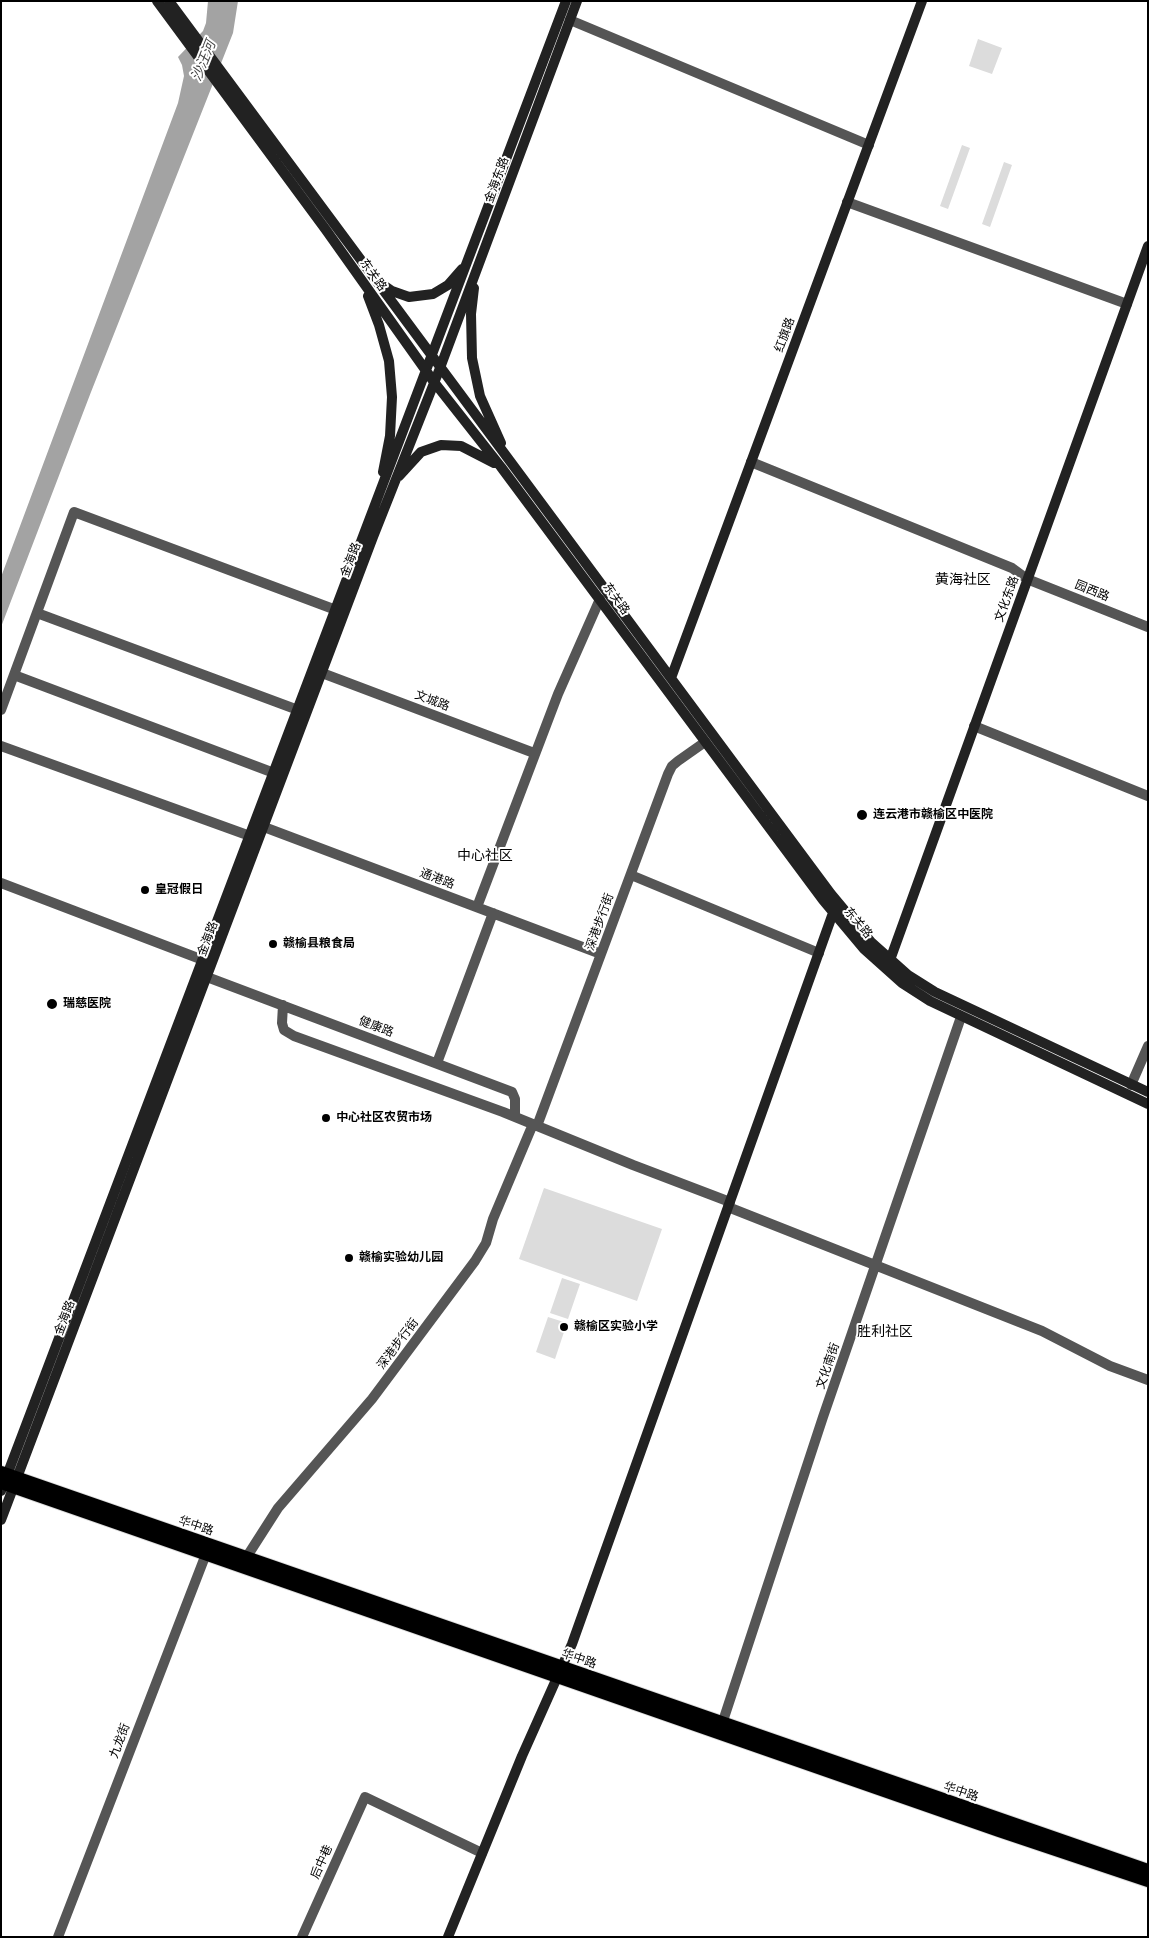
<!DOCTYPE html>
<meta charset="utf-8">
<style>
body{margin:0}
#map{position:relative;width:1149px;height:1938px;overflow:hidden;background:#fff;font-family:"Noto Sans",sans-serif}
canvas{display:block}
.frame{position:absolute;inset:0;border:2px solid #000;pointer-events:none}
</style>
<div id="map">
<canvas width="1149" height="1938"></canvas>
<div class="frame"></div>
</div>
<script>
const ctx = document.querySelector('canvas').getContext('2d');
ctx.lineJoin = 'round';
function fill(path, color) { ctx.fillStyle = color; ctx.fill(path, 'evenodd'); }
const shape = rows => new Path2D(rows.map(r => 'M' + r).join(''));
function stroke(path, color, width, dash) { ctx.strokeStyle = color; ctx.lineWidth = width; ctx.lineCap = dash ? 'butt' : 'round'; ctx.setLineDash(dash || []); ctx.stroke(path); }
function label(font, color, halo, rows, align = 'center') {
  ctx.font = font + ' "Noto Sans","Noto Sans SC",sans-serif'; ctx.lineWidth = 4; ctx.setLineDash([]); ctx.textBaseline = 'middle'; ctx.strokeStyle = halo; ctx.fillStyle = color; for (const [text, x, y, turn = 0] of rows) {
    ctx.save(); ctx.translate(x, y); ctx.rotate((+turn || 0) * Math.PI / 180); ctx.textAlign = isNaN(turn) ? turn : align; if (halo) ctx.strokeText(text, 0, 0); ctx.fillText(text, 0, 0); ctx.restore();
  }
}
const green = shape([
 [978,39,1002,48,992,74,969,66],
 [962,145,970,148,948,209,940,206],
 [1004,162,1012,165,990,227,982,224],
 [544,1188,662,1229,637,1301,519,1259],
 [562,1278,580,1284,568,1319,550,1313],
 [548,1317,567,1323,555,1359,536,1352]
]);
const water = shape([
 [208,1,238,1,233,33,91,392,1,627,1,577,178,103,184,76,182,65,178,57,203,31,206,23]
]);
const street = shape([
 [570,20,869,145],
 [847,202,1127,304],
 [751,462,1012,568,1027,579,1148,627],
 [37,613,298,710],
 [322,673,534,753],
 [14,675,274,773],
 [1,710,74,512,336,610],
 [974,726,1148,796],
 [1,746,250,836],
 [264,827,601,954],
 [631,875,819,953],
 [1,883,203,960],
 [477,907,558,694,600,599],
 [207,977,512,1092,515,1099,515,1117],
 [283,1005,282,1023,284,1030,294,1036,503,1112,633,1165,730,1202],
 [437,1063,493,913],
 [1131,1085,1148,1046],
 [537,1126,668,774,672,766,678,761,705,742],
 [728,1207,1042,1331,1110,1366,1148,1380],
 [246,1558,278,1508,372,1399,475,1261,486,1243,493,1219,533,1124],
 [722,1724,823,1417,961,1017],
 [58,1937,206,1554],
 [302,1937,365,1797,482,1853]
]);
const secondary = shape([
 [157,1,326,230,434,382,501,467,823,900,864,949,902,983,930,1001,1148,1104],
 [169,1,779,824,831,894,871,942,908,975,935,992,1148,1092],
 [382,284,392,291,409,297,433,294,448,285,462,269],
 [474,288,471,314,472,358,480,396,501,443],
 [368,296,379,325,389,361,392,397,390,436,383,472],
 [399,476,421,452,441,445,461,446,494,463],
 [671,678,922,1],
 [890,960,1148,246],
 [1,1491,566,1],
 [1,1520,373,537,440,368,577,1],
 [448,1937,522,1756,572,1644,833,913]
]);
const primary = shape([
 [1,1472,1148,1870],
 [1,1483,999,1831,1148,1881]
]);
const markers = [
 [862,815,6,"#000"],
 [145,890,5,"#000"],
 [273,944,5,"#000"],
 [52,1004,6,"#000"],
 [326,1118,5,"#000"],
 [349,1258,5,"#000"],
 [564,1327,5,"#000"]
];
const streetNames = [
 ["金海东路",497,180,-70],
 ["东关路",373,275,55],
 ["红旗路",785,335,-70],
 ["金海路",351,560,-69],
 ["园西路",1092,591,22],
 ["东关路",616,599,54],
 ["文化东路",1007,599,-70],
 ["文城路",432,701,21],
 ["通港路",437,879,21],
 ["深港步行街",600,922,-70],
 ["东关路",858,923,50],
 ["金海路",208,939,-69],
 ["健康路",376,1027,21],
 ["金海路",65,1318,-69],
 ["深港步行街",398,1344,-53],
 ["文化南街",828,1366,-71],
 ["华中路",196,1526,19],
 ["华中路",579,1659,19],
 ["九龙街",120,1741,-69],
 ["华中路",961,1792,19],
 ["后中巷",322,1862,-66]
];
const poiNames = [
 ["连云港市赣榆区中医院",873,815],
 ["皇冠假日",155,890],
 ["赣榆县粮食局",283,944],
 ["瑞慈医院",63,1004],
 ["中心社区农贸市场",336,1118],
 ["赣榆实验幼儿园",359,1258],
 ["赣榆区实验小学",574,1327]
];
const waterNames = [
 ["沙汪河",204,61,-68]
];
const neighbourhoodNames = [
 ["黄海社区",963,580],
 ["中心社区",485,856],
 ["胜利社区",885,1332]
];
fill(green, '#dcdcdc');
fill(water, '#a3a3a3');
stroke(primary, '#dbdbdb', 14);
stroke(street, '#555', 10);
stroke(secondary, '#222', 10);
stroke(primary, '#000', 12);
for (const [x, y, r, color] of markers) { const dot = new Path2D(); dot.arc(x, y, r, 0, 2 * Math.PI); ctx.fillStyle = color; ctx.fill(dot); stroke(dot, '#fff', 2); }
label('12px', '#000', '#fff', streetNames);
label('bold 12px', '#000', '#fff', poiNames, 'left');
label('italic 14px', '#444', '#fff', waterNames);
label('14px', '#000', '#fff', neighbourhoodNames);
</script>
